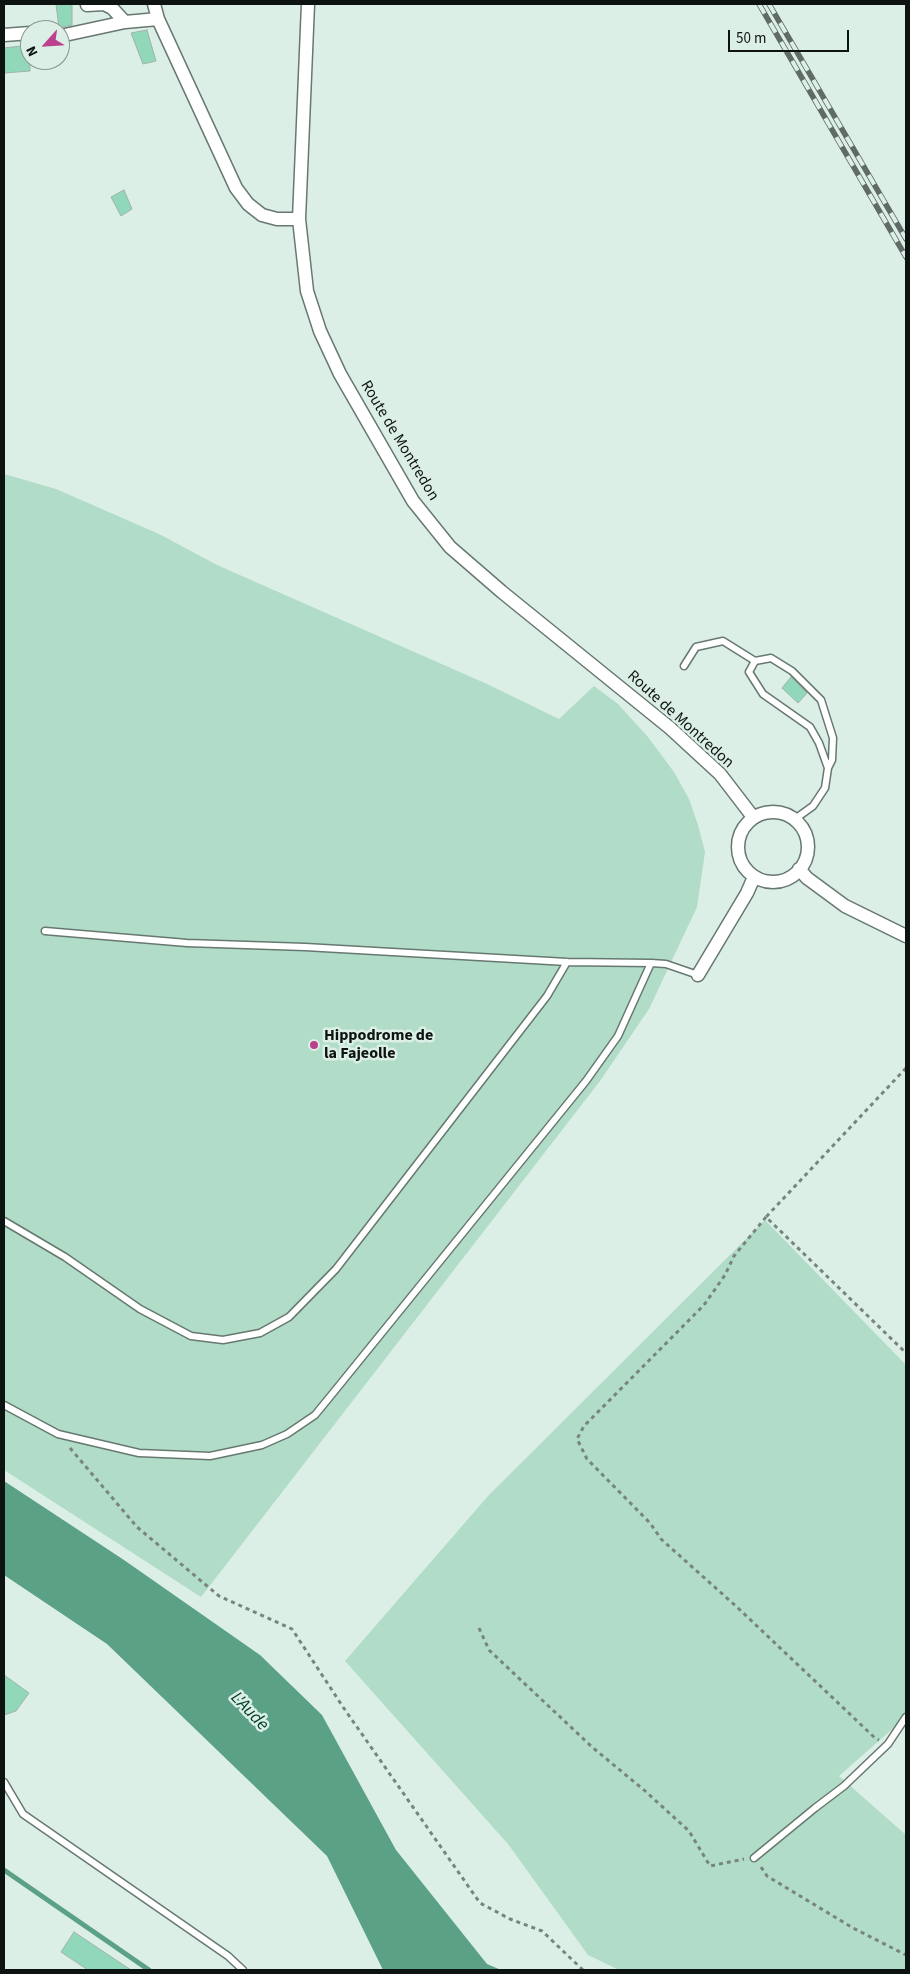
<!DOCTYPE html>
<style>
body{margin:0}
#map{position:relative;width:910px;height:1974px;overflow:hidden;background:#dcefe6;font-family:"Source Sans 3",sans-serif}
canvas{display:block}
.frame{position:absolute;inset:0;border:5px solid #0d1310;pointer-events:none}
.north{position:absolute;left:20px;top:20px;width:50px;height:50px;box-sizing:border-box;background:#dcefe6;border:1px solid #899790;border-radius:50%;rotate:244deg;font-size:14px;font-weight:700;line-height:20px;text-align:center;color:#0d1310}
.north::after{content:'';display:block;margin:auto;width:18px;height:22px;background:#bd408d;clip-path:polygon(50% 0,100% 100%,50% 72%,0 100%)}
.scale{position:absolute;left:728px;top:30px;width:121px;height:22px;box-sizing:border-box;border:2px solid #0d1310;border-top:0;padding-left:6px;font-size:15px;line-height:18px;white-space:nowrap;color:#0d1310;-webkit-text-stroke:4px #dcefe6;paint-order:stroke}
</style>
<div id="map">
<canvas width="910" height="1974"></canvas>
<div class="frame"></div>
<div class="north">N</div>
<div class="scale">50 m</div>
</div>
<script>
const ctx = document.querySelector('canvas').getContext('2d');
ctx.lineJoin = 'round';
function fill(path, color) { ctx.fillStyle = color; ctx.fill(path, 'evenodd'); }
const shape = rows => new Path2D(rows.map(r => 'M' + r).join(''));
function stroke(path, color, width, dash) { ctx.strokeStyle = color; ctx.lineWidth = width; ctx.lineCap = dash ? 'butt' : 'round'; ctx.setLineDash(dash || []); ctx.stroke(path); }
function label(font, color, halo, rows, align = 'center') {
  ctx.font = font + ' "Source Sans 3",sans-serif'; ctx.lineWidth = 5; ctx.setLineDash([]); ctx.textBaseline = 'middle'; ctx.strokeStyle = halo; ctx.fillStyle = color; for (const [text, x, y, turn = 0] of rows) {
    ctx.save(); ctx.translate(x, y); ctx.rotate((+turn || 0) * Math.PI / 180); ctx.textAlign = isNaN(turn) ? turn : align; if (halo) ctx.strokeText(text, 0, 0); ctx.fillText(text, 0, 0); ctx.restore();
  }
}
const green = shape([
 [4,474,56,489,159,534,217,565,487,684,559,719,594,686,618,704,648,737,674,772,689,799,698,825,705,852,697,907,649,1009,600,1081,201,1597,4,1470],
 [765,1220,906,1365,906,1717,839,1776,906,1835,906,1970,619,1970,588,1955,508,1844,345,1661,488,1496]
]);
const water = shape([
 [4,1481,124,1560,260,1655,322,1715,396,1850,487,1964,501,1970,383,1970,327,1856,107,1644,4,1575]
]);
const stream = shape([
 [4,1870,149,1970]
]);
const building = shape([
 [56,4,72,4,72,25,59,28,56,4],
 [147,30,156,61,143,64,131,33,147,30],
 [30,45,30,71,4,73,4,48,30,45],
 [124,190,132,209,121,216,111,197,124,190],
 [791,677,807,693,798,703,782,688,791,677],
 [4,1675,29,1693,16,1711,4,1715,4,1675],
 [74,1932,131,1970,88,1970,61,1952,74,1932]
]);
const path = shape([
 [906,1068,766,1217,906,1353],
 [766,1217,734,1256,725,1275,704,1305,584,1426,577,1439,587,1459,650,1523,661,1539,738,1608,875,1738,879,1740],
 [70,1448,137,1527,219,1596,292,1629,343,1707,480,1903,510,1919,542,1931,583,1970],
 [479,1628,489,1650,592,1747,644,1790,689,1831,710,1866,744,1859],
 [761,1867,767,1876,853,1928,906,1955]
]);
const lane = shape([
 [684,666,696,647,723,641,755,661],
 [795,819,813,806,825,788,828,768,832,760,833,738,821,700,792,671,771,658,755,661,749,672,763,694,810,727,819,743,828,768],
 [45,931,187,943,305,947,567,962,651,963],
 [4,1221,65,1257,140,1309,191,1336,223,1340,260,1333,289,1317,336,1269,547,996,567,962],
 [4,1405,58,1434,139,1453,210,1456,262,1445,287,1434,315,1415,333,1393,586,1081,618,1036,651,963,666,964,698,975],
 [4,1782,23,1814,228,1956,243,1970],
 [754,1858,815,1808,844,1786,888,1744,906,1717]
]);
const street = shape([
 [154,4,158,19,236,188,248,204,262,215,277,219,299,219],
 [308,4,299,219,307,291,320,331,340,374,413,501,450,547,502,592,670,728,720,774,753,817],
 [87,5,104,4,112,8,125,22,158,19],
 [4,35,30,33],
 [60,36,125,22],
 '738 847a35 35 0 1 1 70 0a35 35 0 1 1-70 0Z',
 [799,869,807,878,845,906,906,936],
 [698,975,747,893,754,877]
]);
const rail = shape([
 [759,4,906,257],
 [769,4,906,239]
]);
const markers = [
 [314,1045,5,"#bd408d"]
];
const streetNames = [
 ["Route de Montredon",399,441,59],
 ["Route de Montredon",680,720,42]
];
const poiNames = [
 ["Hippodrome de",324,1036],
 ["la Fajeolle",324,1054]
];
const waterNames = [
 ["L'Aude",249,1712,46]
];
fill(green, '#b0dcc8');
fill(water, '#5ba185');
stroke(stream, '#5ba185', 5);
fill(building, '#91d8bb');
stroke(building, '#a0b2aa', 1);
stroke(lane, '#677870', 9);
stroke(street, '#677870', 15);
stroke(path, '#78857f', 3, [4, 4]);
stroke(lane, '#fff', 6);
stroke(street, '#fff', 12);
stroke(rail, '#606b66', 5.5);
stroke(rail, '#dcefe6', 4, [11]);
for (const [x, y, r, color] of markers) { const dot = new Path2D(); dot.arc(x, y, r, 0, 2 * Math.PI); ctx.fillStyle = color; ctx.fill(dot); stroke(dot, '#dcefe6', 2); }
label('16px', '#0d1310', '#dcefe6', streetNames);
label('bold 16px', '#0d1310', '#dcefe6', poiNames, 'left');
label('italic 18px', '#003e2b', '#dcefe6', waterNames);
</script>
